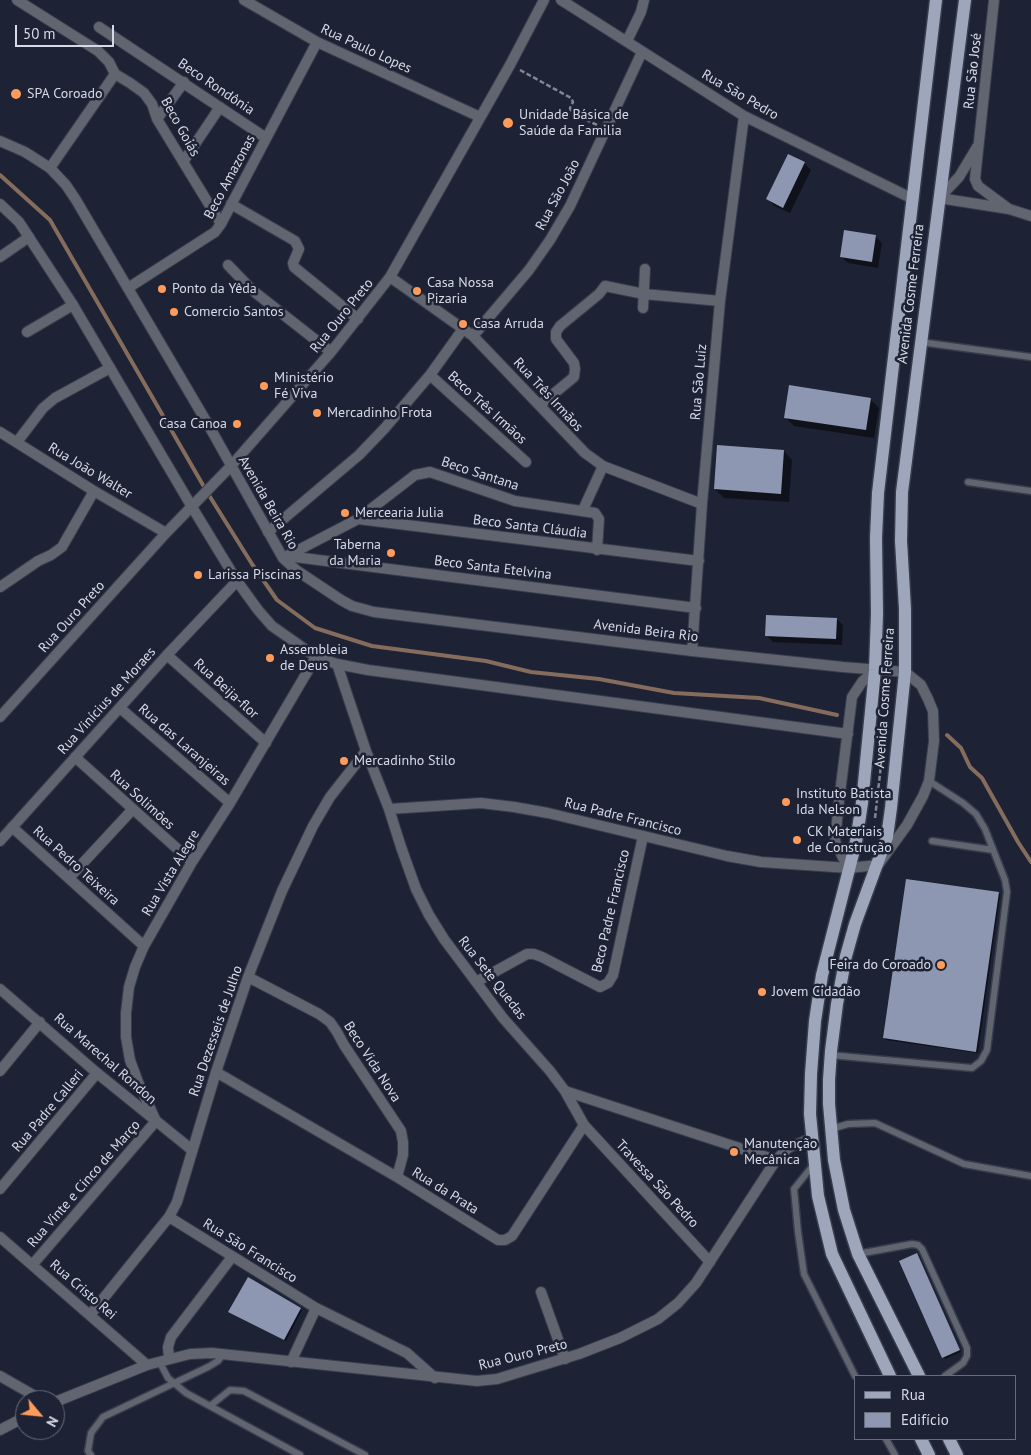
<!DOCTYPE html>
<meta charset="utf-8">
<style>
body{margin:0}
#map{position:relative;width:1031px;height:1455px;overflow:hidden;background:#1d2334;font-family:"PT Sans",sans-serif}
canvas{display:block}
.legend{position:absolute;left:854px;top:1375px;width:162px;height:65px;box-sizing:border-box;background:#1d2334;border:1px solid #676c7b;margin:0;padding:6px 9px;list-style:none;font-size:15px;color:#d6dae6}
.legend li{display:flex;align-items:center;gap:10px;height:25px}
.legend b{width:25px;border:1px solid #676c7b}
.north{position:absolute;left:15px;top:1390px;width:50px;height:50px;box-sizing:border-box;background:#1d2334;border:1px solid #676c7b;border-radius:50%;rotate:118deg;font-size:14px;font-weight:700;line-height:20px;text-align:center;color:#d6dae6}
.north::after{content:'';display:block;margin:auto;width:18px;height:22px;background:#ff9b5a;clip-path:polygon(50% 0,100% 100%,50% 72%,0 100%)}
.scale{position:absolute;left:15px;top:25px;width:99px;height:22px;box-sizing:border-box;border:2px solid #d6dae6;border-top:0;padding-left:6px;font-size:15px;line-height:18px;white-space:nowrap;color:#d6dae6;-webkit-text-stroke:4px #1d2334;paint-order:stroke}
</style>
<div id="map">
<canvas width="1031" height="1455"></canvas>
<ul class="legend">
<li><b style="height:6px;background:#9ea6bc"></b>Rua</li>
<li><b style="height:14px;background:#8e97b2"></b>Edifício</li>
</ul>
<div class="north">N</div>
<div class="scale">50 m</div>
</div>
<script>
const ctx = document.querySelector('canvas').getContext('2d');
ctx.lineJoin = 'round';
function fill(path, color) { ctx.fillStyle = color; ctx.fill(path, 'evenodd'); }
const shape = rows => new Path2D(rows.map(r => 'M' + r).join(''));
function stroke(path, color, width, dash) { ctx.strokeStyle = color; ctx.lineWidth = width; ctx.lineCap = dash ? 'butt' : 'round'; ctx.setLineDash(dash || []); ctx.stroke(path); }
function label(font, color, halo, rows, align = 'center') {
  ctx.font = font + ' "PT Sans",sans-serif'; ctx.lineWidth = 5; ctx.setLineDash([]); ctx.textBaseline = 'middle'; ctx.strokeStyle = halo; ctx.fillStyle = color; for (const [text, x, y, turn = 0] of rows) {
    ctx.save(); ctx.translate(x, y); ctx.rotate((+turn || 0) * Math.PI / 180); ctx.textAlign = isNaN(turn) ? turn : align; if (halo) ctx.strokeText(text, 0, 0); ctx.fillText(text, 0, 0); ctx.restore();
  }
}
const shadow = shape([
 [804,163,811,170,790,213,774,206,768,199],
 [875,236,882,243,878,268,848,263,841,257],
 [870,399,879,408,874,438,794,426,785,417],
 [784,451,792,460,789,502,724,498,715,489],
 [837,619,843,625,842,645,773,642,766,635],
 [999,893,1000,895,978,1053,886,1040,884,1038],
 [918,1256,961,1352,945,1359,901,1262],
 [300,1309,302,1310,286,1341,231,1313]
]);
const stream = shape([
 [0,175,50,220,207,492,252,564,277,600,315,628,372,646,486,661,531,672,599,679,674,693,759,698,837,715],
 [947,735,961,748,970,767,982,778,1018,842,1031,862]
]);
const building = shape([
 [788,154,805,162,783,208,766,199],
 [844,230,876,235,872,262,840,257],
 [789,385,871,398,866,430,784,418],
 [717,445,784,450,781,494,714,489],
 [766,615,837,618,836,639,765,636],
 [906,879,999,892,976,1052,883,1038],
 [917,1253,960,1350,942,1358,899,1261],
 [248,1277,301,1308,284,1340,228,1312]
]);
const path = shape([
 [520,70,571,98,573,102,570,108,572,113,597,125],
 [875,818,885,730]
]);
const service = shape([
 [920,342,1031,357],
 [968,482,1031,491],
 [932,841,993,850],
 [830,1055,972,1068,981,1061,987,1050,1007,892,1005,880,985,829,976,814,963,803,929,781],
 [831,1129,848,1124,875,1123,964,1164,1031,1176],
 [814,1164,794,1189,798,1232,804,1274,855,1376],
 [858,1254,912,1244,918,1245,922,1249,967,1348,967,1356,963,1363,945,1376],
 [159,1361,168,1378,186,1393,300,1455],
 [210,1406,230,1390,244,1391,365,1455],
 [886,1439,895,1455],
 [91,1455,88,1451,91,1433,103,1417,208,1367,218,1361,223,1354]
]);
const minor = shape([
 [17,0,98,51,109,62,115,74],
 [244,0,317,42,480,117],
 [561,0,744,116,913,199],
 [994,0,975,179,978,186,1009,209],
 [99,27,266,138],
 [627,41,641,12,644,0],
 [115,74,130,83,144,93,152,104,157,119,221,224],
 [157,119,184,82],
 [183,162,220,107],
 [50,168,115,74],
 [939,198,1009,209,1031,216],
 [939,198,959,177,977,147],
 [231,204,295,241,299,249,293,263,294,267,358,319],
 [0,257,29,237],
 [228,265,252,290,331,352],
 [390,277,473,336,585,453,603,466,702,504],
 [128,288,215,232,221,224,317,42],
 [643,308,645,269],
 [27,332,73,305],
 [473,336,529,270,550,240,570,206,642,52],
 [430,375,526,462],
 [540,405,574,377,575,369,574,363,556,339,556,332,560,326,599,294,605,286,644,294,720,301],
 [0,432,94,491,166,533],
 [17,442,43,408,55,398,110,368],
 [583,510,603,466],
 [358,519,699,561],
 [268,532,359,455,384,429,430,375,463,329],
 [287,556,696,608],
 [287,556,358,519,415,475,430,472,515,501,595,513,599,519,597,550],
 [0,587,38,561,51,555,62,547,94,491],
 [692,651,702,504,720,301,744,116],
 [167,655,266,743],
 [337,664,366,751,389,809,401,847,416,889,429,915,444,939,503,1018,550,1071,565,1091,776,1160],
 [120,708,230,803],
 [0,717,166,533,231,466,331,352,390,277,510,65,544,0],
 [75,757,192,862],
 [389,809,481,803,514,807,548,813,727,856,761,862,849,868],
 [12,827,144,946],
 [0,841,167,655,237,581],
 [69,878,133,809],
 [248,977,319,1014,330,1022,337,1032,344,1045,401,1131,403,1142,403,1155,397,1177],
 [476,982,527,954,534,954,542,957,600,987,608,983,613,975,643,836],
 [0,989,97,1073,192,1150],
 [0,1071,40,1022],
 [216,1072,397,1177,498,1240,505,1240,512,1236,584,1125,565,1091],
 [584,1125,710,1262],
 [0,1189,97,1073],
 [169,1217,316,1308,407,1353,435,1378],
 [33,1264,156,1121,138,1082,130,1060,126,1037,126,1013,129,987,135,967,144,946,192,862,230,803,316,657],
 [541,1292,565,1359],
 [90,1315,169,1217,177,1202,216,1072,248,977,282,891,313,826,330,797,366,751],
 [169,1358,168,1347,171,1337,232,1257],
 [291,1362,316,1308],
 [0,1376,42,1400],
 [55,1402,147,1365],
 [0,1430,25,1417]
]);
const tertiary = shape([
 [0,141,25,152,50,168,66,185,76,200,209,426,283,558,296,570,341,600,352,606,374,612,692,651,843,667,905,672,921,685,928,699,933,711,934,741,929,781,923,796,907,825,878,865,849,868,842,856,835,841,839,801,852,697,862,682,875,670],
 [0,204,19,222,73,305,192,507,237,581,258,610,272,626,316,657,337,664,368,670,848,734],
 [0,1237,147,1365,190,1354,212,1353,477,1381,497,1379,579,1354,620,1338,658,1319,678,1303,696,1283,776,1160,788,1148,812,1138]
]);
const primary = shape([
 [890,1376,832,1254,818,1196,810,1114,811,1074,815,1021,822,975,856,842,862,803,875,670,877,614,876,538,878,493,936,0],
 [919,1376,858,1254,844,1210,834,1160,829,1104,829,1080,831,1051,837,1004,846,956,855,924,887,837,891,808,905,672,905,609,901,541,902,492,965,0],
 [921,1439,929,1455],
 [949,1439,957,1455]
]);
const markers = [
 [16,94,6,"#ff9b5a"],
 [508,123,6,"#ff9b5a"],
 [162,289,5,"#ff9b5a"],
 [417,291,5,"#ff9b5a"],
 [174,312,5,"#ff9b5a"],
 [463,324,5,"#ff9b5a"],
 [264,386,5,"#ff9b5a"],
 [317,413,5,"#ff9b5a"],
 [237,424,5,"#ff9b5a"],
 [345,513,5,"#ff9b5a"],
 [391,553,5,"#ff9b5a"],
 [198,575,5,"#ff9b5a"],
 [270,658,5,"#ff9b5a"],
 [344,761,5,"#ff9b5a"],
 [786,802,5,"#ff9b5a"],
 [797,840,5,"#ff9b5a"],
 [941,965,5,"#ff9b5a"],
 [762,992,5,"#ff9b5a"],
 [734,1152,5,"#ff9b5a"]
];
const streetNames = [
 ["Rua Paulo Lopes",366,49,25],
 ["Rua São José",973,71,-84],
 ["Beco Rondônia",216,87,34],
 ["Rua São Pedro",740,95,30],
 ["Beco Goiás",180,127,61],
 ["Beco Amazonas",230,177,-62],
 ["Rua São João",558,195,-62],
 ["Avenida Cosme Ferreira",911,294,-83],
 ["Rua Ouro Preto",342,316,-51],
 ["Rua São Luiz",699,382,-85],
 ["Rua Três Irmãos",548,395,47],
 ["Beco Três Irmãos",487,408,42],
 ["Rua João Walter",90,471,31],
 ["Beco Santana",480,474,18],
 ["Avenida Beira Rio",268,503,60],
 ["Beco Santa Cláudia",530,527,7],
 ["Beco Santa Etelvina",493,568,7],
 ["Rua Ouro Preto",72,617,-48],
 ["Avenida Beira Rio",646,631,7],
 ["Rua Beija-flor",226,689,42],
 ["Avenida Cosme Ferreira",885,698,-86],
 ["Rua Vinícius de Moraes",107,701,-48],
 ["Rua das Laranjeiras",184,745,41],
 ["Rua Solimões",142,800,42],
 ["Rua Padre Francisco",623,817,14],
 ["Rua Pedro Teixeira",76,866,42],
 ["Rua Vista Alegre",171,873,-59],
 ["Beco Padre Francisco",611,911,-77],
 ["Rua Sete Quedas",492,978,52],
 ["Rua Dezesseis de Julho",216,1031,-71],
 ["Rua Marechal Rondon",105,1059,41],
 ["Beco Vida Nova",372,1062,57],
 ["Rua Padre Calleri",48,1111,-50],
 ["Rua Vinte e Cinco de Março",84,1184,-49],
 ["Travessa São Pedro",657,1184,47],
 ["Rua da Prata",445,1191,32],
 ["Rua São Francisco",250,1251,32],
 ["Rua Cristo Rei",83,1290,41],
 ["Rua Ouro Preto",523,1355,-14]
];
const poiNames = [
 ["SPA Coroado",27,94],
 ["Unidade Básica de",519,115],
 ["Saúde da Familia",519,131],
 ["Casa Nossa",427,283],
 ["Pizaria",427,299],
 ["Ponto da Yêda",172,289],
 ["Comercio Santos",184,312],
 ["Casa Arruda",473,324],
 ["Ministério",274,378],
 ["Fé Viva",274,394],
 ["Mercadinho Frota",327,413],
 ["Casa Canoa",227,424,"right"],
 ["Mercearia Julia",355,513],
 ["Taberna",381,545,"right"],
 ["da Maria",381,561,"right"],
 ["Larissa Piscinas",208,575],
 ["Assembleia",280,650],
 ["de Deus",280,666],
 ["Mercadinho Stilo",354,761],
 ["Instituto Batista",796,794],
 ["Ida Nelson",796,810],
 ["CK Materiais",807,832],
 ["de Construção",807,848],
 ["Feira do Coroado",931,965,"right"],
 ["Jovem Cidadão",772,992],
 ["Manutenção",744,1144],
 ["Mecânica",744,1160]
];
fill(shadow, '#0007');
stroke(stream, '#866c5d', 4);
fill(building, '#8e97b2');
stroke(service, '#373d4d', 9);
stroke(minor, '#373d4d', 12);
stroke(tertiary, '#373d4d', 12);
stroke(primary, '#373d4d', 15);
stroke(path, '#828795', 2.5, [5, 2.5]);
stroke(service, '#61656f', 6);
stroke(minor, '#61656f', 10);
stroke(tertiary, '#61656f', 10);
stroke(primary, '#9ea6bc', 12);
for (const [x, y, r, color] of markers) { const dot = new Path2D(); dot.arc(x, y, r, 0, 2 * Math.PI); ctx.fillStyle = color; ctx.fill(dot); stroke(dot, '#1d2334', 2); }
label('14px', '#d6dae6', '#1d2334', streetNames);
label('14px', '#d6dae6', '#1d2334', poiNames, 'left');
</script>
